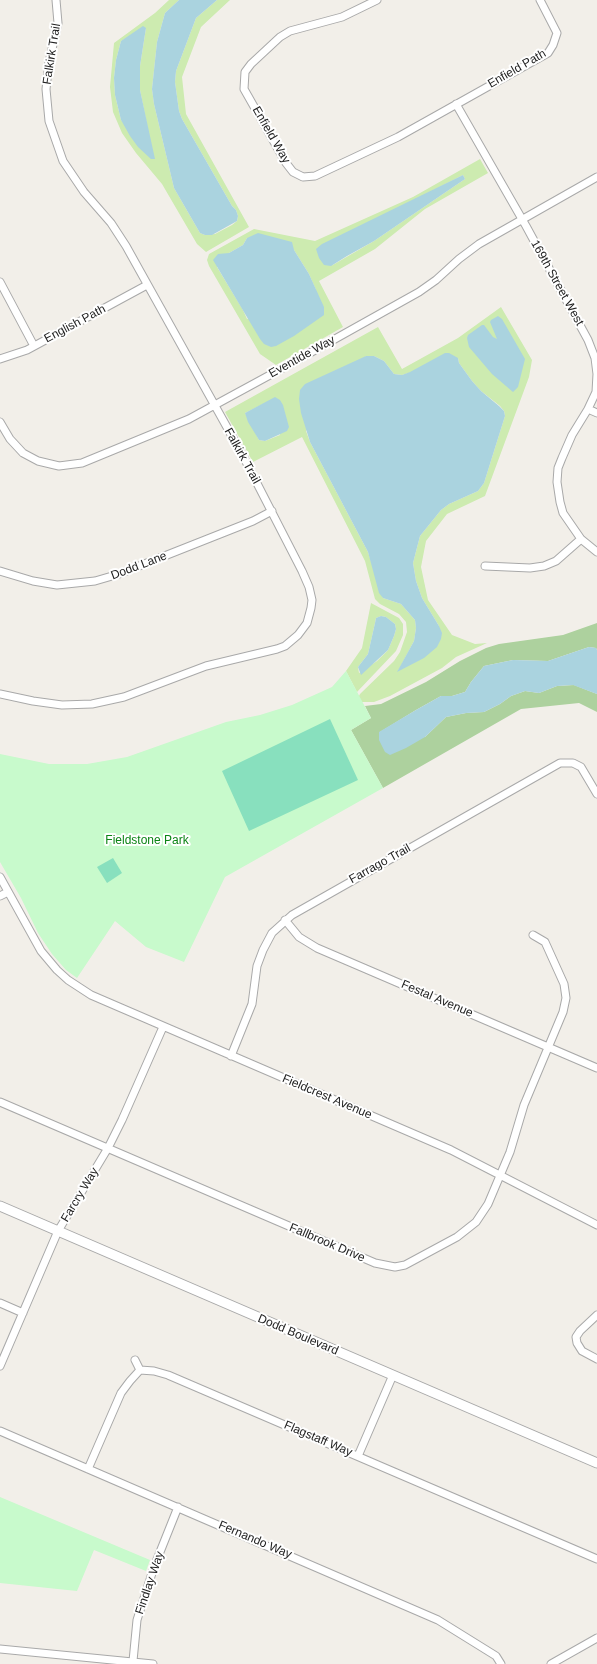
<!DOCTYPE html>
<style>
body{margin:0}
canvas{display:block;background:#f2efe9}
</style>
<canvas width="597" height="1664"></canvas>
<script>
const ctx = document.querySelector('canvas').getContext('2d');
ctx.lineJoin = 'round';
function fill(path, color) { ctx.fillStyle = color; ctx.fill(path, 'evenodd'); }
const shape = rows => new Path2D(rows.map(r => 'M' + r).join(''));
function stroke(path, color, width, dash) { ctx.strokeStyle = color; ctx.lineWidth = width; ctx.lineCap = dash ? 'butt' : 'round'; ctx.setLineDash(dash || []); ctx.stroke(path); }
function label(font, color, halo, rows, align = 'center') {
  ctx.font = font + ' Helvetica,sans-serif'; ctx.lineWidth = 4; ctx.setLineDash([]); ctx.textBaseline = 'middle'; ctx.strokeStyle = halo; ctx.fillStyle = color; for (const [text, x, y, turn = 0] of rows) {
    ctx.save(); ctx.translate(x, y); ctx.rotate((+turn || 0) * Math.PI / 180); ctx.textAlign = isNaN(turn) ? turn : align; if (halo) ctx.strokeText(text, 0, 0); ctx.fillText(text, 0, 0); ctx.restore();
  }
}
const grass = shape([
 [169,0,179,0,165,13,157,42,152,89,154,104,174,188,200,233,205,235,215,234,232,225,237,221,238,216,236,210,232,206,182,119,179,111,175,82,176,71,196,18,217,0,230,0,201,27,182,77,186,114,249,227,206,252,197,244,162,184,136,153,122,133,113,112,110,87,114,43,155,13],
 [146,28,140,66,140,90,154,159,121,120,115,95,114,78,116,60,121,41],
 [480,159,488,173,425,209,375,249,319,281,343,327,276,365,260,354,209,266,207,260,209,254,254,229,315,241,413,197],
 [463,175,465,179,374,241,331,266,404,205],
 [247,238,294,250,309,274,316,290,247,319,243,310,217,267,229,253,243,245],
 [501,307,532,360,529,377,485,496,447,514,426,541,421,567,428,600,452,635,475,644,487,643,456,657,442,668,390,696,374,702,360,702,358,698,360,694,394,661,400,652,407,632,406,622,399,614,380,604,375,599,365,561,302,437,253,462,225,412,378,327,402,369,458,338],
 [366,356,374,356,384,361,394,374,402,375,458,358,459,363,472,381,481,391,500,406,504,411,505,416,484,483,478,491,449,504,441,510,420,536,413,563,416,581,422,598,439,626,398,671,414,641,416,628,415,620,401,604,383,598,368,552,310,442,306,431],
 [275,398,280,435,265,441,259,440,245,413],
 [371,603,399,618,403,624,403,635,396,651,357,692,346,671,362,648],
 [381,616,386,617,395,624,396,629,394,636,388,650,377,661,359,673,358,667,368,654,375,623,376,618]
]);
const forest = shape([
 [597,623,597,650,596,648,589,647,548,661,513,660,484,666,471,682,465,692,452,696,441,696,416,710,380,732,379,740,425,737,446,717,466,713,484,712,500,704,511,696,525,691,539,693,557,686,574,685,597,694,597,712,579,703,521,709,383,788,351,730,371,718,365,706,381,704,426,682,460,661,486,648,499,644,563,635]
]);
const park = shape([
 [346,671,371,718,351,730,383,788,225,877,184,962,146,947,115,921,77,978,66,970,52,954,38,933,21,898,0,862,0,754,49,764,87,764,127,757,226,722,260,715,292,705,332,687],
 [0,1497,150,1560,146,1571,94,1550,77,1591,0,1583]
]);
const pitch = shape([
 [330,719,358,780,249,831,222,771],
 [113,858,122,873,107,883,97,867]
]);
const water = shape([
 [179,0,217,0,196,18,176,71,175,82,179,111,182,119,232,206,236,210,238,216,237,221,212,235,205,235,200,233,174,188,154,104,152,89,157,42,165,13],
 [143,26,146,28,140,66,140,90,155,159,151,159,138,147,130,136,121,120,115,95,114,78,116,60,121,41],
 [463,175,465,179,374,241,347,256,331,266,324,265,319,258,316,249,322,244],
 [258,233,292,242,294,250,309,274,324,307,324,315,294,336,276,346,271,347,264,344,260,339,213,260,218,254,229,253,243,245,247,238],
 [498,316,502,319,525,359,518,387,513,392,492,374,469,347,467,338,468,335,482,325,484,325,493,337,497,339,490,322,491,320],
 [445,353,449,353,458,358,459,363,472,381,481,391,499,406,504,411,505,416,484,483,478,491,449,504,441,510,420,536,413,563,416,581,422,598,439,626,442,633,441,639,437,647,424,658,397,672,414,641,416,628,415,620,401,604,383,598,379,593,368,552,310,442,301,413,299,399,300,390,305,384,366,356,374,356,384,361,394,374,402,375,410,372],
 [275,397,280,400,283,405,289,427,287,431,265,441,259,440,248,422,245,413],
 [381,616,386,617,395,624,396,629,394,636,388,650,361,675,358,667,368,654,375,623,376,618],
 [589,647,596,648,597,650,597,694,573,685,557,686,539,693,525,691,511,696,500,704,484,712,466,713,446,717,425,737,406,748,390,755,385,752,379,740,379,732,416,710,441,696,452,696,465,692,471,682,484,666,513,660,548,661]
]);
const minor = shape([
 [377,0,342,17,290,31,280,37,251,64,245,72,244,89,286,163,293,172,303,177,315,176,398,137,548,53,553,45,557,33,540,0],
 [456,104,526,226,588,340,595,358,597,374,596,392,588,409,572,435,562,458,558,468,557,482,560,502,563,513,581,539,597,552],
 [0,282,34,346],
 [0,359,27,350,147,285],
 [588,409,597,413],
 [0,422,10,439,23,453,38,461,59,466,82,463,189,419,292,363,419,292,436,280,459,259,479,244,597,177],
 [485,566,530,568,544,566,556,561,581,539],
 [0,571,33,581,57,585,95,581,119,574,253,521,272,511],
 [0,694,33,701,62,705,92,704,124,697,206,666,277,649,285,646,298,635,307,623,311,608,312,600,309,587,302,571,243,456,126,246,111,223,84,192,63,161,49,121,46,89,49,62,58,23,56,0],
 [0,877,41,951,57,970,68,980,91,995,451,1150,597,1225],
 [0,896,8,892],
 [285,920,299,937,317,948,597,1068],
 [231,1056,252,1004,257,966,263,950,272,933,292,915,560,763,573,763,581,767,597,794],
 [0,1102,375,1263,395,1267,405,1265,457,1237,476,1222,488,1204,510,1152,524,1105,563,1012,566,998,564,984,545,942,533,935],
 [0,1303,23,1313],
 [597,1315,580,1331,576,1337,577,1343,582,1351,597,1359],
 [135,1360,140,1370],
 [0,1366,58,1231,108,1148,122,1120,163,1027],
 [0,1431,438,1620,496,1656,501,1664],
 [358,1456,393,1375],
 [88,1469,121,1393,130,1381,140,1370,154,1371,168,1375,597,1559],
 [0,1649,153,1664],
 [133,1661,137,1620,154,1567,178,1507],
 [551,1664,597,1638]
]);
const tertiary = shape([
 [0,1206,597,1463]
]);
const streetNames = [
 ["Falkirk Trail",52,54,-81],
 ["Enfield Path",517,69,-30],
 ["Enfield Way",271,135,60],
 ["169th Street West",557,283,61],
 ["English Path",75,324,-28],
 ["Eventide Way",302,357,-29],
 ["Falkirk Trail",242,456,61],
 ["Dodd Lane",139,566,-21],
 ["Farrago Trail",380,864,-29],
 ["Festal Avenue",437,999,23],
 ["Fieldcrest Avenue",327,1097,23],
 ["Farcry Way",80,1195,-59],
 ["Fallbrook Drive",327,1243,23],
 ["Dodd Boulevard",298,1335,23],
 ["Flagstaff Way",318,1439,23],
 ["Fernando Way",255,1540,23],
 ["Findlay Way",150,1583,-71]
];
const parkNames = [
 ["Fieldstone Park",147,841]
];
fill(grass, '#cdebb0');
fill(forest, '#add19e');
fill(park, '#c8facc');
fill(pitch, '#88e0be');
fill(water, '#aad3df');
stroke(minor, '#a9a9a9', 9);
stroke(tertiary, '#a9a9a9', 11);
stroke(minor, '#fff', 7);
stroke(tertiary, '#fff', 9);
label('12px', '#222', '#fff', streetNames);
label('12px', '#0c8416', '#fff', parkNames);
</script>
